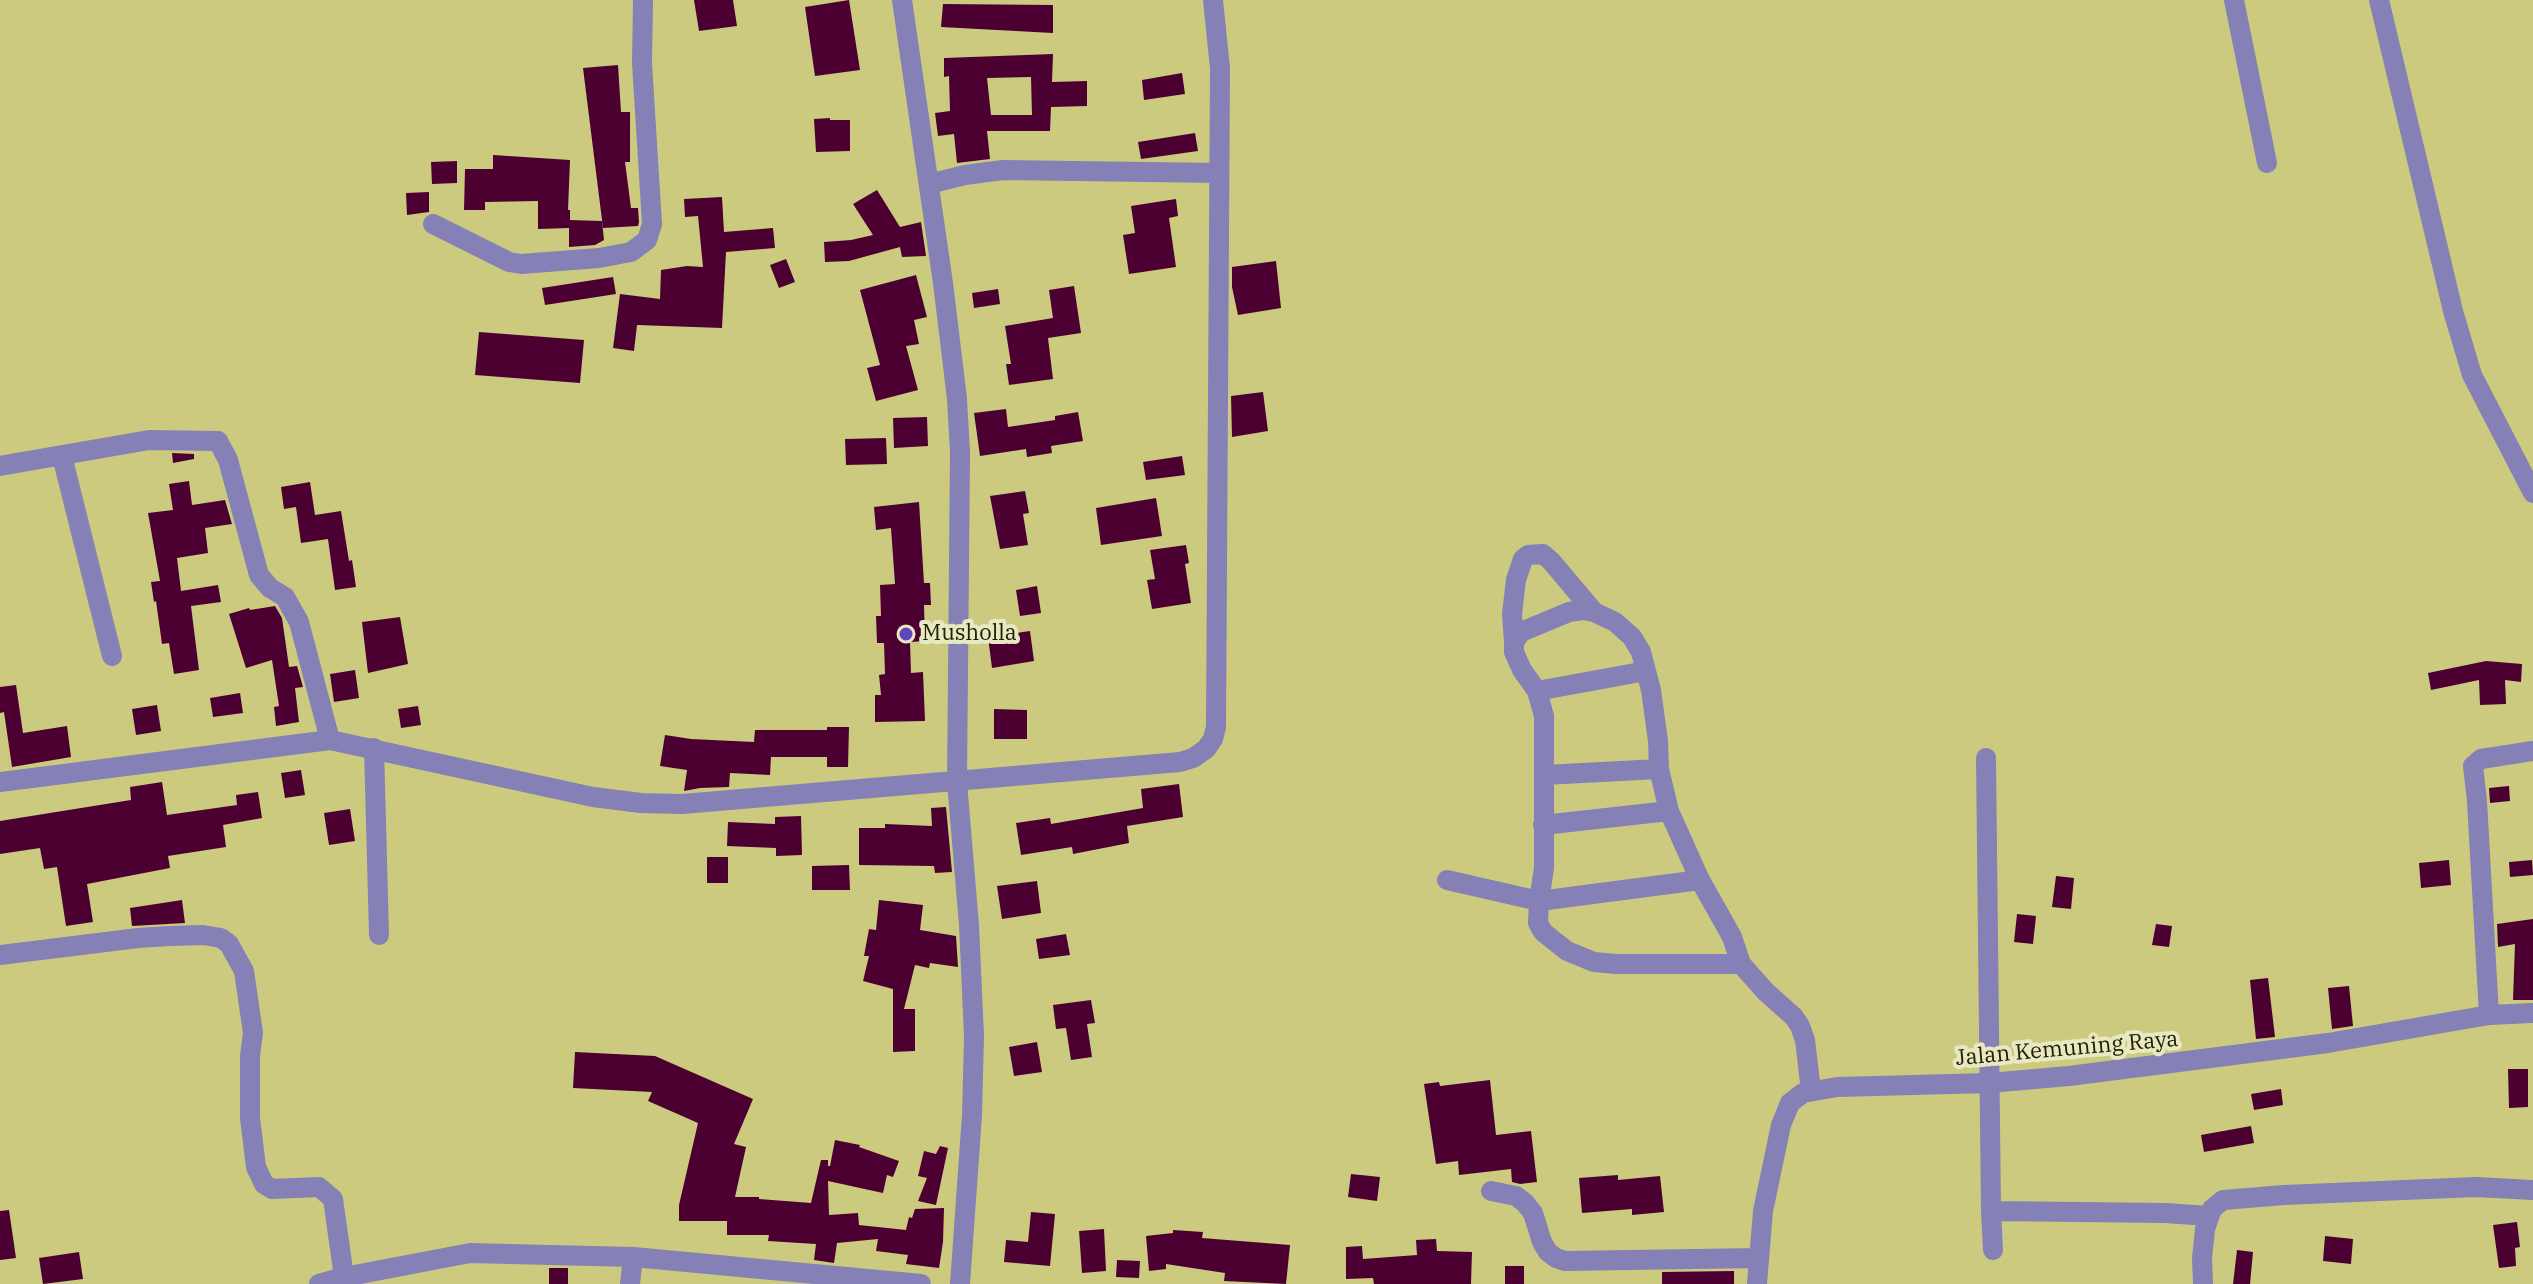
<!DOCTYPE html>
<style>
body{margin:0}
canvas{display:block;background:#cbca7f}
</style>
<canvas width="2533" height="1284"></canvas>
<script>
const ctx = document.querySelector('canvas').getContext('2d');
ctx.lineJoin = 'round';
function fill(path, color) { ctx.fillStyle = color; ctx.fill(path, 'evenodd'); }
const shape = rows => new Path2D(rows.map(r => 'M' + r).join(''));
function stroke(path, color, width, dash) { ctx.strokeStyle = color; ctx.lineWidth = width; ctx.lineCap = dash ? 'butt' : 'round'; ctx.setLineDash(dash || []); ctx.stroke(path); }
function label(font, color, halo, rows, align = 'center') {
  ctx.font = font + ' "IBM Plex Serif",serif'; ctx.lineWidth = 8; ctx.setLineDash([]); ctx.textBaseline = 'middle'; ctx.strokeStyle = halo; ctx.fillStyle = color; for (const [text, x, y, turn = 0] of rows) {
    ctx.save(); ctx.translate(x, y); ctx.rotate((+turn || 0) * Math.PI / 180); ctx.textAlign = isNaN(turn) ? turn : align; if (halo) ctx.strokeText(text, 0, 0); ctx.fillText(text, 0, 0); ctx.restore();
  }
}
const building = shape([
 [694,0,733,0,737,26,699,31],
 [849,0,860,70,815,76,805,7],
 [943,4,1053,5,1053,33,941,27],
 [1053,54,1052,82,1087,81,1087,106,1051,107,1050,131,987,131,990,159,957,163,954,134,938,136,935,113,950,111,949,76,944,77,944,58],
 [1031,77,1032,115,991,115,987,78],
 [618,65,621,112,630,112,630,162,625,162,631,208,638,208,639,222,638,226,603,228,583,68],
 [1182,73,1185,94,1144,100,1142,80],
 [830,118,830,120,850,120,850,151,816,152,814,119],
 [1195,133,1198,151,1141,159,1138,142],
 [493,155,570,160,568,210,570,210,570,220,602,221,604,240,595,245,569,247,569,228,538,229,538,201,485,202,485,210,464,210,465,169,493,169],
 [457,161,457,183,432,184,431,162],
 [877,190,900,227,921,222,926,256,902,257,900,247,849,261,825,262,824,242,851,240,873,235,853,204],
 [429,192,429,212,407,215,406,193],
 [722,197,724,232,773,228,775,248,726,252,722,328,637,325,634,351,613,348,620,294,660,299,661,270,687,266,703,267,698,216,685,217,684,199],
 [1176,199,1178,216,1169,218,1176,267,1129,274,1123,235,1135,233,1131,206],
 [786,259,795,282,779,288,770,265],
 [1276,261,1281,308,1238,315,1232,287,1232,267],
 [916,275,927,317,914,320,919,344,906,346,918,390,876,401,867,368,880,365,860,290],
 [613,277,616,294,545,305,542,288],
 [1074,286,1081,333,1048,338,1053,379,1009,385,1006,364,1011,364,1005,326,1053,318,1049,290],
 [998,289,1000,304,974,308,972,293],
 [479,332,584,340,580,383,475,375],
 [1263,392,1268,431,1232,437,1231,396],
 [1006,409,1008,427,1055,420,1055,416,1078,412,1083,441,1051,446,1052,453,1027,457,1026,449,980,456,974,413],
 [927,417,928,446,894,448,893,418],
 [886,438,887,464,846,465,845,439],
 [172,453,194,454,194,459,173,463],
 [1182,456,1185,475,1146,480,1143,462],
 [189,481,192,505,225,500,232,524,205,528,208,553,177,558,181,591,218,585,221,602,191,606,199,670,174,674,169,643,162,644,156,601,154,602,151,582,160,581,148,513,173,510,169,484],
 [310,482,315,515,341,511,349,561,352,560,356,587,335,590,328,539,301,543,296,507,284,509,281,487],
 [1025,491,1029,513,1023,514,1028,545,1000,549,990,496],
 [1156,498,1162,536,1101,545,1096,508],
 [919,502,924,583,930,583,931,605,924,605,925,641,910,642,911,673,923,672,925,721,875,722,875,695,881,695,879,675,885,674,884,643,877,643,876,616,881,616,880,585,895,584,891,528,876,530,874,507],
 [1186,545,1189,563,1185,564,1191,603,1152,609,1147,580,1155,579,1150,550],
 [1037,586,1041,613,1020,616,1016,590],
 [275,606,282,618,289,667,297,666,303,687,295,688,299,722,276,726,274,707,279,706,272,660,246,668,229,614,249,608,250,610],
 [400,617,408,664,368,673,362,622],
 [1030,631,1034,661,992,668,988,637],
 [2486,661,2522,664,2521,682,2505,680,2506,704,2480,705,2479,680,2431,690,2428,673],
 [355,670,359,698,334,702,330,674],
 [16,685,23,733,67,726,71,757,12,767,4,712,0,713,0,687],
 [240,693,243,713,213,717,210,698],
 [157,705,161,731,136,735,132,709],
 [418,706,421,725,401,728,398,709],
 [994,709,1027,710,1027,739,994,739],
 [827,727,849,727,848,767,827,767,827,757,771,757,770,775,730,773,729,787,700,788,684,791,687,770,660,766,665,735,691,739,754,742,755,730,827,730],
 [301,770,305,795,285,798,281,773],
 [162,782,167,815,237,805,236,795,258,792,262,818,223,825,226,847,168,856,170,868,87,884,93,922,66,926,57,867,44,869,40,848,0,854,0,821,131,800,130,787],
 [1179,784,1183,817,1127,826,1129,843,1073,854,1072,847,1021,855,1016,823,1050,818,1051,824,1143,808,1141,789],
 [2509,786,2510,801,2490,803,2489,788],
 [946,807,952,872,935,873,934,866,859,865,859,828,885,828,885,824,932,826,931,808],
 [350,809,355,841,329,845,324,813],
 [801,816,802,855,776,856,776,848,727,846,728,822,775,824,775,817],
 [707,857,728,857,728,883,707,883],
 [2449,860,2451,885,2421,888,2419,863],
 [2532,860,2533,875,2510,877,2509,862],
 [849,865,850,890,812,890,812,866],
 [2056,876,2074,878,2071,909,2052,907],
 [1037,881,1041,913,1002,919,997,886],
 [182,900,185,923,132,926,130,908],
 [879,900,923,905,920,930,956,936,958,967,930,963,929,968,915,965,904,1009,915,1009,915,1051,893,1052,893,989,863,981,869,956,864,956,869,929,876,930],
 [2017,914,2036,916,2033,944,2014,942],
 [2533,919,2533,1000,2513,1000,2515,944,2498,947,2497,924],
 [2156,924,2172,926,2169,947,2152,945],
 [1066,934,1070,955,1039,959,1036,939],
 [2268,978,2275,1037,2256,1039,2250,980],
 [2349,986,2353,1026,2332,1029,2328,988],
 [1091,1000,1095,1023,1087,1024,1092,1057,1071,1060,1066,1028,1056,1029,1053,1005],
 [1037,1042,1042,1072,1014,1076,1009,1047],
 [575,1052,655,1056,753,1099,734,1144,746,1147,735,1197,759,1197,759,1199,811,1203,821,1160,828,1160,828,1166,830,1166,835,1140,860,1145,859,1147,899,1161,893,1177,887,1175,883,1193,828,1181,829,1215,858,1213,859,1225,906,1230,909,1217,912,1218,915,1209,944,1208,943,1242,939,1268,906,1264,908,1255,876,1251,878,1239,837,1243,834,1263,814,1260,816,1244,768,1241,769,1235,727,1235,727,1221,679,1221,679,1205,698,1123,648,1101,652,1092,573,1088],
 [2508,1069,2528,1069,2528,1107,2509,1108],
 [1490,1080,1496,1135,1531,1131,1537,1182,1520,1184,1512,1182,1511,1169,1459,1175,1458,1161,1436,1164,1424,1084,1439,1082,1440,1086],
 [2281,1089,2283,1105,2254,1110,2251,1094],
 [2251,1126,2254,1143,2204,1152,2201,1135],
 [940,1146,948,1148,936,1205,918,1201,927,1178,918,1176,924,1151,936,1154],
 [1351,1174,1380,1177,1377,1201,1348,1197],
 [1618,1175,1618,1180,1660,1176,1664,1212,1632,1215,1632,1209,1582,1213,1579,1178],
 [9,1210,16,1258,0,1260,0,1211],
 [1031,1212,1055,1214,1050,1266,1004,1262,1006,1240,1028,1242],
 [2517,1222,2520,1247,2515,1248,2516,1266,2499,1268,2493,1225],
 [1104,1229,1106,1271,1082,1273,1079,1231],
 [1173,1230,1203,1232,1202,1238,1290,1245,1286,1284,1224,1281,1225,1273,1166,1264,1166,1269,1149,1271,1146,1236,1173,1233],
 [2325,1236,2353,1239,2351,1264,2323,1261],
 [1436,1239,1437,1251,1472,1252,1471,1284,1374,1284,1373,1278,1346,1279,1346,1247,1362,1246,1363,1259,1417,1255,1416,1240],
 [2237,1250,2253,1252,2250,1284,2233,1284],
 [79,1252,83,1279,43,1284,39,1258],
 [1117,1260,1140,1261,1139,1278,1116,1277],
 [1505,1266,1524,1266,1524,1284,1505,1284],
 [549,1268,568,1268,568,1284,549,1284],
 [1734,1271,1734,1284,1662,1284,1662,1272]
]);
const minor = shape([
 [902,0,943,283,957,399,960,452,957,782,969,925,974,1036,972,1115,960,1284],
 [2234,0,2267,163],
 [2379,0,2453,311,2472,375,2533,493],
 [929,184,965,175,1003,170,1219,173],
 [433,224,509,262,521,264,599,258,631,252,647,240,652,224,642,63,643,0],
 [62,456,112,656],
 [0,466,149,440,218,441,228,460,259,575,270,588,285,597,299,622,330,740],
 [1514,642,1512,614,1516,580,1523,559,1528,555,1543,554,1551,561,1594,612],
 [1537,691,1646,671],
 [374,748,379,935],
 [1986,758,1991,1211,1993,1250],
 [1544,775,1659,769],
 [0,782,330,740,593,797,641,803,682,804,1180,762,1193,758,1206,749,1213,739,1216,727,1220,68,1213,0],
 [1543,825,1669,811],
 [1447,880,1539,901,1544,868,1544,716,1537,691,1522,670,1514,652,1514,642,1521,632,1569,612,1583,610,1594,612,1615,622,1632,637,1641,652,1651,690,1658,741,1659,769,1669,811,1700,880,1732,937,1741,964,1766,992,1794,1017,1800,1026,1805,1040,1811,1091],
 [1700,880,1539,901,1538,923,1543,932,1567,951,1594,962,1616,964,1741,964],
 [0,955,138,938,170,936,203,935,221,938,229,944,244,971,253,1033,250,1056,250,1118,256,1167,264,1184,272,1189,319,1187,333,1199,344,1277],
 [2489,1015,2477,801,2473,766,2481,759,2533,751],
 [1491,1191,1516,1196,1525,1203,1533,1213,1542,1242,1548,1252,1556,1258,1565,1261,1759,1258],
 [1991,1211,2165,1213,2209,1216],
 [319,1284,344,1277,470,1253,633,1257,921,1284],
 [630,1284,633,1257],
 [1757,1284,1763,1211,1781,1125,1790,1103,1803,1093,1837,1087,1989,1083,2069,1076,2328,1043,2489,1015,2533,1013],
 [2203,1284,2202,1258,2205,1229,2212,1209,2223,1200,2284,1195,2476,1187,2533,1190]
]);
const markers = [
 [906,634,8,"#5f45be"]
];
const poiNames = [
 ["Musholla",922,634]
];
const streetNames = [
 ["Jalan Kemuning Raya",2067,1049,-5]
];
fill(building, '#4c0032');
stroke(minor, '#8580b5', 20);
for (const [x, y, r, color] of markers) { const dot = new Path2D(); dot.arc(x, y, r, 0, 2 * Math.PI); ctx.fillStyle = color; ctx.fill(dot); stroke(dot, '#e8e8c3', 3); }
label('22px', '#212001', '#e8e8c3', poiNames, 'left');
label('22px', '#212001', '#e8e8c3', streetNames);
</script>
